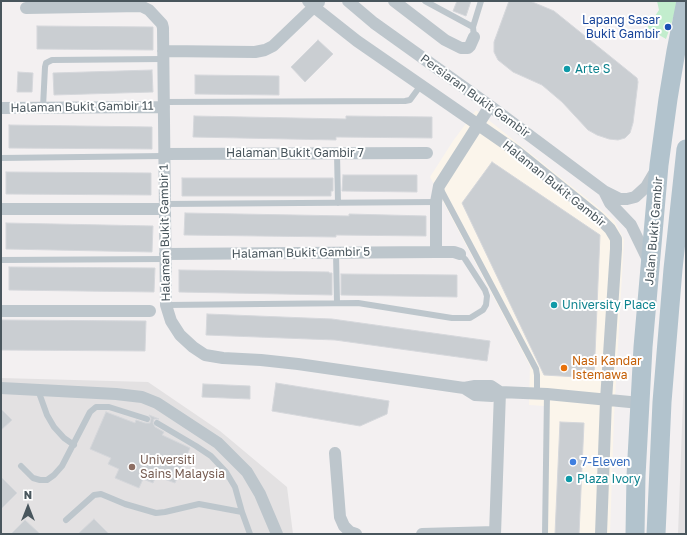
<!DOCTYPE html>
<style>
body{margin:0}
#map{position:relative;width:687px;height:535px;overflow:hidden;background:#f3f0f1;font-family:"Golos Text",sans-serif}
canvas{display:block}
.frame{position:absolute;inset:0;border:2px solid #49565d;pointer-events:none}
.north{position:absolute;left:8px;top:487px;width:40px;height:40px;-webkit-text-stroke:3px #fff;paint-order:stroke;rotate:0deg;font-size:11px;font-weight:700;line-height:16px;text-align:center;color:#49565d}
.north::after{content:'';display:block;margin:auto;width:14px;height:18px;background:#49565d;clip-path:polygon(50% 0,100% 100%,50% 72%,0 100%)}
</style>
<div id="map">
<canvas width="687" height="535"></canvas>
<div class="frame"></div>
<div class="north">N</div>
</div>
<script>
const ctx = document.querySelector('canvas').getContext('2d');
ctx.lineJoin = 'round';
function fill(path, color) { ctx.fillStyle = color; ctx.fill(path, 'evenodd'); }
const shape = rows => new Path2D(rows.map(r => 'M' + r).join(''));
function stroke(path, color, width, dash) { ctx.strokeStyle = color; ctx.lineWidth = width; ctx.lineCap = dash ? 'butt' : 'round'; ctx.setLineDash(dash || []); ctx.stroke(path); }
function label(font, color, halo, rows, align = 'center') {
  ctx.font = font + ' "Golos Text",sans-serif'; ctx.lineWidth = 4; ctx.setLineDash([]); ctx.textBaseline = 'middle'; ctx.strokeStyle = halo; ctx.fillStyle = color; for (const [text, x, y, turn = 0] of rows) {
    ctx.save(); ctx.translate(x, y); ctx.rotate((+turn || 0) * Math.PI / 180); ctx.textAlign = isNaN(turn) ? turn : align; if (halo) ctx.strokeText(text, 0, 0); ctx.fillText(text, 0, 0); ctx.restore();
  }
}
const commercial = shape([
 [476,110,614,220,624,240,614,416,610,534,543,534,544,406,529,405,530,366,430,177,453,141]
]);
const education = shape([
 [686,319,686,534,678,534],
 [1,378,148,382,220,431,287,487,293,534,1,534]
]);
const green = shape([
 [657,1,679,1,666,39,647,28,659,10]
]);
const building = shape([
 [457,1,471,1,466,16,453,11,457,1],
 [509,1,530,1,554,11,637,78,638,82,633,123,630,133,625,138,618,140,609,139,597,135,588,130,562,102,542,85,513,72,498,60,494,52,494,42,509,1],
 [37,26,153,27,153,50,37,49,37,26],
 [318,40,333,54,305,82,291,67,318,40],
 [152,70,153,92,54,95,53,73,152,70],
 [18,72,33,73,32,92,17,92,18,72],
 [195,75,279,76,279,95,195,94,195,75],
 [194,116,346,119,346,116,432,117,432,138,336,137,336,140,193,137,194,116],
 [9,125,152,127,152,149,9,148,9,125],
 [492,162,600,235,594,378,544,375,462,203,492,162],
 [6,172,151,173,151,195,6,194,6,172],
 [343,175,417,175,417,192,342,191,343,175],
 [182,178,333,178,333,191,331,191,331,196,182,196,182,178],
 [185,213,349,216,349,214,426,216,426,236,336,235,336,237,184,235,185,213],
 [6,223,153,226,152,252,6,249,6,223],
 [9,267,155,268,154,292,9,290,9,267],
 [179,270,329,272,329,273,332,273,332,295,179,292,179,270],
 [341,274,457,275,457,297,341,295,341,274],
 [207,314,332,319,490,341,487,361,335,340,206,335,207,314],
 [1,320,146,321,145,351,1,350,1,320],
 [276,383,389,401,387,414,360,426,272,411,276,383],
 [203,384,250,386,250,399,202,397,203,384],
 [1,409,12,420,1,430,1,409],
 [106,412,135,423,136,420,145,423,150,423,151,418,149,415,159,419,154,419,153,423,155,427,164,432,162,435,190,448,175,483,156,476,153,483,143,479,139,488,115,478,119,469,108,464,111,458,90,449,106,412],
 [560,422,584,423,579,534,555,534,560,422],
 [1,477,17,493,1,509,1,477],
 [94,519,109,534,78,534,94,519],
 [25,520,40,534,11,534,25,520]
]);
const service = shape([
 [425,1,473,27,474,37],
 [473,27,481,1],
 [164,102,405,101,410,100,421,85],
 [43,107,45,67,46,63,52,60,163,59],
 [337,153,338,203],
 [1,158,164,156],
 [440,188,536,369,537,375,537,394],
 [165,204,436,202],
 [336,253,337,303],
 [1,260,165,259],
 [166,305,358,303,452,318,470,318,483,310,486,305,487,296,485,290,465,259,460,254],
 [38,390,47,415,54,427,64,438,74,445],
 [157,423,196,446,211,456,226,472,235,487,242,512],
 [21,466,33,478,40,480,47,480,54,475,62,466,90,412,96,407,109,407,147,419],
 [66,520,94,495,101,494,125,504,156,513,165,512,199,504,242,512,250,534],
 [545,534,547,394]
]);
const minor = shape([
 [308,1,314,7,357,41,516,151,599,218,610,229,616,239,616,249,606,400,601,534],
 [348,1,374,23,490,106,604,191,620,199,627,199,635,197,646,187,656,170],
 [394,1,445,40,461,48,468,48,470,46,474,37],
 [26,8,141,6,149,10,162,24,163,28,166,305,171,321,180,335,193,347,205,355,223,358,261,360,298,364,464,388,475,386,491,386,500,392],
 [163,51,255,52,265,50,273,46,319,2],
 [1,108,164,107],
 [164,154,427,153],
 [604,191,610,203,631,225,649,262],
 [1,209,165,209],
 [436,252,436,202,439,186,490,106],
 [165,254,436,252,454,252,460,254],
 [1,311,150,311],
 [1,388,116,394,142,397,157,403,218,443,247,472,260,494,277,534],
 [464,388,475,395,492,396,500,392,547,394,640,403],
 [335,453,340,517,344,526,350,532,356,534],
 [422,534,495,532],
 [495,534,500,392]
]);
const primary = shape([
 [635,534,636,476,643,347,659,165,668,99,676,51,686,1],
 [656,534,662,402,673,269,686,149]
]);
const markers = [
 [668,27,4,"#1a4fb4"],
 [567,69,4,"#0f9aa8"],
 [554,305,4,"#0f9aa8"],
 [564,368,4,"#e8710a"],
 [573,462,4,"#3f7fe0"],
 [132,467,4,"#8d6e63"],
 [569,479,4,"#0f9aa8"]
];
const transitNames = [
 ["Lapang Sasar",660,20],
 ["Bukit Gambir",660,34]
];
const cultureNames = [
 ["Arte S",575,69],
 ["University Place",562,305],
 ["Plaza Ivory",577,479]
];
const streetNames = [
 ["Persiaran Bukit Gambir",475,96,36],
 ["Halaman Bukit Gambir 11",82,107,-1],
 ["Halaman Bukit Gambir 7",295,153],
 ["Halaman Bukit Gambir",554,184,39],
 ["Jalan Bukit Gambir",654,231,-85],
 ["Halaman Bukit Gambir 1",165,233,-91],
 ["Halaman Bukit Gambir 5",301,253,-1]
];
const foodNames = [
 ["Nasi Kandar",572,361],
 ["Istemawa",572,375]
];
const educationNames = [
 ["Universiti",140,460],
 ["Sains Malaysia",140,474]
];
const shopNames = [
 ["7-Eleven",581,462]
];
fill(commercial, '#fbf5eb');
fill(education, '#e3e1e2');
fill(green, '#c2edcd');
fill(building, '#caced2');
stroke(building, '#d5d7db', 1);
stroke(service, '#bdc6cc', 6);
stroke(minor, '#bdc6cc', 12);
stroke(primary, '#b2c3cd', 19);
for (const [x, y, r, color] of markers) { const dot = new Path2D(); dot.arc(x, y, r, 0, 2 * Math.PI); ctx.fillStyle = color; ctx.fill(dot); stroke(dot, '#fff', 1.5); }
label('12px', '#164399', '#fff', transitNames, 'right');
label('12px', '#0d838f', '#fff', cultureNames, 'left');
label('12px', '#49565d', '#fff', streetNames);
label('12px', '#c56008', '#fff', foodNames, 'left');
label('12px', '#785e54', '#fff', educationNames, 'left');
label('12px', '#366cbe', '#fff', shopNames, 'left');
</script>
